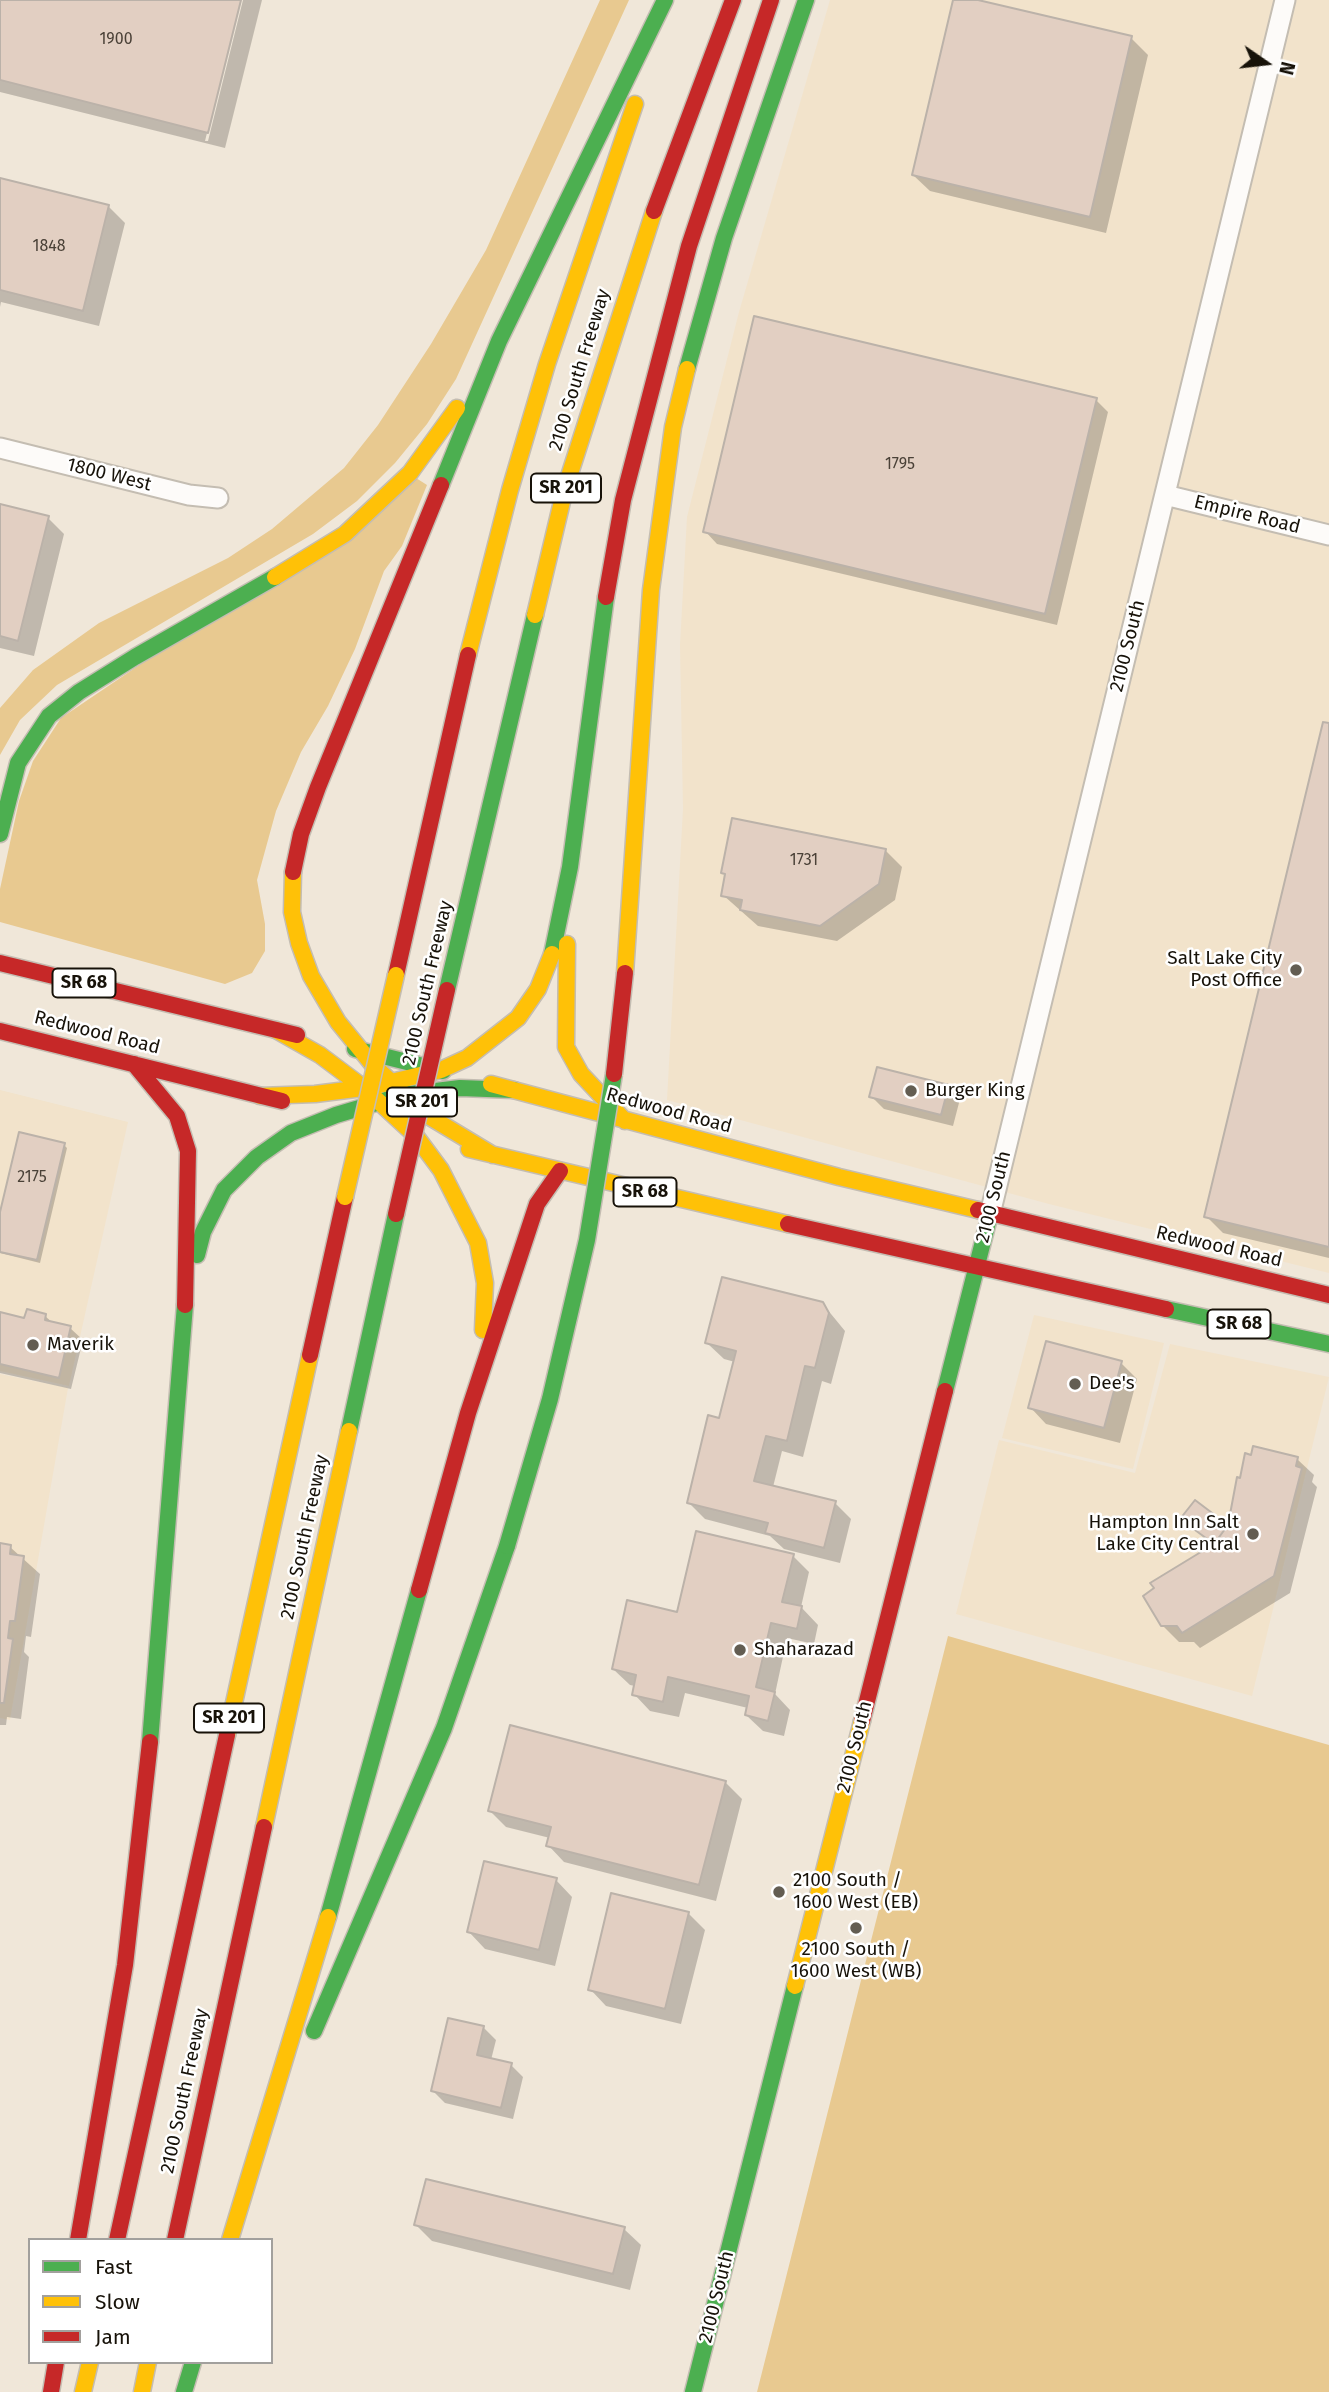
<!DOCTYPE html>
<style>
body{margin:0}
#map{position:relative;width:1329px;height:2392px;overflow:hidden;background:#f0e7d9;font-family:"Fira Sans",sans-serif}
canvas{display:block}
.legend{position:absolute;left:28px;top:2238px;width:245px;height:126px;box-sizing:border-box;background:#fff;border:2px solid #a2a09d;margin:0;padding:9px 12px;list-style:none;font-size:21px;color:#171209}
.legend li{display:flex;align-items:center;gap:14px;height:35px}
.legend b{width:35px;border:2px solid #a2a09d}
.north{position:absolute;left:1231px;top:28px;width:70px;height:70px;-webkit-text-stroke:5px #fff;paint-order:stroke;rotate:104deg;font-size:19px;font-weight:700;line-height:28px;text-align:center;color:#171209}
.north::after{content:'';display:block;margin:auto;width:24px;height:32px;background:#171209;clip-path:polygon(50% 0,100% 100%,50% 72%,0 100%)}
</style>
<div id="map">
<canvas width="1329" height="2392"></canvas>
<ul class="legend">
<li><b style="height:9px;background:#4caf50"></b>Fast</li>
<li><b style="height:9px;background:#ffc107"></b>Slow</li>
<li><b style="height:9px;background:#c62828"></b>Jam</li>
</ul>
<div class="north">N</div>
</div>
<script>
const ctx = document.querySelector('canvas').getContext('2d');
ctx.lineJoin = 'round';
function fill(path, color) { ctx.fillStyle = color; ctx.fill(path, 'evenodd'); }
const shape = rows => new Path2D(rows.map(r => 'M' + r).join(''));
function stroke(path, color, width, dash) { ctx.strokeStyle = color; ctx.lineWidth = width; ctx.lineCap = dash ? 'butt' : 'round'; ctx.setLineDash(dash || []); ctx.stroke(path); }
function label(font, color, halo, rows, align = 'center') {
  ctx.font = font + ' "Fira Sans",sans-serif'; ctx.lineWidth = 5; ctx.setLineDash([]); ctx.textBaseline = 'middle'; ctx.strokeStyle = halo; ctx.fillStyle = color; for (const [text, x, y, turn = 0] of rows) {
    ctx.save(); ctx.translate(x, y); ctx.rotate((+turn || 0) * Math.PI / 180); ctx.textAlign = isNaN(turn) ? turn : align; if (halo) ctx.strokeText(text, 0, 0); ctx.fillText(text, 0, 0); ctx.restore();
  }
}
const built = shape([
 [830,0,1329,0,1329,1273,1049,1204,667,1100,683,809,680,645,687,517,739,312],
 [0,1090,128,1122,69,1386,0,1371],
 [1034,1315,1164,1343,1133,1469,1002,1438],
 [1170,1344,1329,1377,1252,1696,956,1614,999,1440,1135,1473],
 [0,1374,68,1388,10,1720,0,1718]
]);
const green = shape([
 [600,0,629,0,456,379,427,424,395,463,357,501,313,534,57,685,20,720,0,755,0,708,33,670,99,623,228,558,272,529,344,468,378,425,431,344,486,250],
 [416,478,427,485,402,546,384,571,355,649,328,706,301,752,276,811,257,880,265,924,265,951,252,973,225,984,0,922,0,889,19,801,33,761,61,718],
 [948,1636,1329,1745,1329,2392,757,2392]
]);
const shadow = shape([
 [0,0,240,0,205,141,208,141,243,0,262,0,225,148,0,92],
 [954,0,970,0,1131,38,1148,55,1106,233,930,191,913,175],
 [0,180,108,206,125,223,99,326,1,302,0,307],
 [1096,400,1108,412,1057,625,717,544,705,531],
 [0,506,48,518,64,534,34,656,0,648],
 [1329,725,1329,1258,1223,1233,1206,1216],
 [885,850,902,867,895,900,837,941,758,926,723,895,727,876,723,873],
 [948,1087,960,1099,953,1126,884,1109,871,1096],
 [64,1145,67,1148,40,1263,0,1253,0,1220],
 [822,1303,845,1331,831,1384,822,1381,803,1457,782,1451,773,1487,835,1503,851,1519,840,1563,784,1549,770,1536,705,1519,689,1503,720,1420,735,1362,724,1359,707,1343],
 [0,1314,26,1320,45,1316,54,1324,70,1328,83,1340,71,1389,0,1373],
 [1121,1363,1137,1379,1120,1443,1046,1424,1030,1407],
 [1246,1455,1297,1459,1314,1475,1312,1482,1317,1487,1290,1593,1200,1648,1194,1642,1179,1642,1162,1625,1229,1528],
 [0,1545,10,1547,40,1574,31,1637,26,1636,24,1652,29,1657,21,1719,7,1717,6,1725,0,1725],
 [793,1556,809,1572,801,1607,818,1625,814,1644,787,1638,775,1694,790,1710,784,1736,763,1731,746,1715,748,1708,685,1693,679,1717,650,1711,634,1694,635,1686,630,1685,613,1669,678,1614],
 [725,1782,742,1799,716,1901,564,1862,548,1845,550,1838,506,1827,489,1810],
 [556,1880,572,1897,555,1966,485,1949,469,1932],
 [688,1913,705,1930,681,2024,606,2006,590,1989],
 [483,2027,496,2040,491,2060,511,2065,523,2077,513,2119,445,2103,433,2091],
 [416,2225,624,2229,641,2245,630,2290,432,2241]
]);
const building = shape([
 [0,0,241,0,208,133,0,80,0,0],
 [953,0,978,0,1132,36,1090,217,912,175,953,0],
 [0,178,109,205,83,311,0,290,0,178],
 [754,316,1097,398,1045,614,703,532,754,316],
 [0,504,49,516,18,641,0,636,0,504],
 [1323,722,1329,723,1329,1247,1204,1217,1323,722],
 [732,818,886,849,879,884,820,926,740,910,742,900,721,896,725,874,721,873,732,818],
 [877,1067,949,1085,941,1115,869,1097,877,1067],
 [19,1132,65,1143,37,1260,0,1252,0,1212,19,1132],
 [722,1277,823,1302,829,1313,815,1368,805,1366,787,1441,766,1436,754,1481,836,1501,824,1548,765,1533,768,1523,687,1503,708,1415,719,1418,736,1351,705,1343,722,1277],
 [27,1309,46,1314,45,1320,71,1326,59,1378,0,1364,0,1312,24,1318,27,1309],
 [1046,1341,1122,1361,1104,1428,1028,1408,1046,1341],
 [1253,1446,1298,1457,1296,1466,1302,1468,1274,1576,1182,1633,1177,1626,1161,1626,1143,1596,1154,1588,1150,1583,1214,1544,1228,1525,1237,1477,1240,1478,1245,1453,1251,1455,1253,1446],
 [1195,1500,1228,1525,1214,1544,1180,1519,1195,1500],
 [696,1531,794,1554,782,1602,802,1606,797,1629,771,1623,756,1687,775,1692,768,1721,745,1715,749,1696,668,1677,663,1702,632,1695,636,1675,612,1669,627,1600,677,1612,696,1531],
 [0,1543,11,1545,10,1554,24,1556,15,1621,10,1621,8,1638,13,1639,4,1703,0,1703,0,1543],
 [510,1725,726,1781,699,1885,546,1846,551,1827,488,1811,510,1725],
 [484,1861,557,1878,539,1950,467,1932,484,1861],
 [611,1893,689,1912,665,2009,588,1990,611,1893],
 [448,2018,484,2026,477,2055,512,2063,501,2108,431,2091,448,2018],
 [426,2179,625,2227,613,2274,414,2225,426,2179]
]);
const street = shape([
 [0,448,189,495,218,498],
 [1165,495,1329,535],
 [990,1214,1285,0]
]);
const fast = shape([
 [687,369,724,238,806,0],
 [441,485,499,341,665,0],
 [0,834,18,763,49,716,79,692,135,657,275,577],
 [552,954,570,867,606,597],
 [447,990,535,615],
 [355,1049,443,1071],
 [197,1255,203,1232,224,1190,257,1157,291,1133,336,1115,403,1095,460,1088,514,1090],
 [1166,1309,1329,1344],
 [945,1391,990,1214],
 [349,1431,396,1214],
 [150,1742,185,1305],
 [328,1917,419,1590],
 [314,2031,444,1728,507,1546],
 [184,2392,193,2362],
 [693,2392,795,1986]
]);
const slow = shape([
 [275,577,345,534,410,473,457,408],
 [535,615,565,489,654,211],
 [468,655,510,490,547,364,635,104],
 [293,872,292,912,299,943,311,976,338,1022,373,1065,425,1114,493,1155],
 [567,944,566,1047,581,1074,625,1121],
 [625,973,651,590,673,427,687,369],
 [276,1030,320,1055,364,1088,415,1135,441,1170,478,1243,485,1283,483,1330],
 [491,1084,839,1177,978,1210],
 [260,1096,315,1094,371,1087,441,1070,467,1058,518,1018,538,989,552,954],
 [469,1149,788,1224],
 [227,1735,310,1355],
 [264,1827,349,1431],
 [795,1986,862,1721],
 [230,2240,328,1917],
 [83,2392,90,2362],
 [142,2392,148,2362]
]);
const jam = shape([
 [654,211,733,0],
 [606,597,623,500,689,246,771,0],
 [293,872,301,834,318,787,441,485],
 [0,963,297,1035],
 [396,975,468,655],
 [0,1031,282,1101],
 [134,1064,177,1116,188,1151,185,1305],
 [978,1210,1329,1295],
 [788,1224,1166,1309],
 [310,1355,345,1197],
 [419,1590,468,1413,537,1204,560,1171],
 [862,1721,945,1391],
 [78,2240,125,1965,150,1742],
 [117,2240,227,1735],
 [175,2240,264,1827],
 [51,2392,56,2362]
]);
const fastBridge = shape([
 [507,1546,550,1399,587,1240,614,1074]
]);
const slowBridge = shape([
 [345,1197,396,975]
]);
const jamBridge = shape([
 [614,1074,625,973],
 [396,1214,447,990]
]);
const markers = [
 [1296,970,7,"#635d52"],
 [911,1091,7,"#635d52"],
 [33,1345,7,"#635d52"],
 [1075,1384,7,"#635d52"],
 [1253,1534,7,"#635d52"],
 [740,1650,7,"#635d52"],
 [779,1892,7,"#635d52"],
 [856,1928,7,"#635d52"]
];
const numberNames = [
 ["1900",116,40],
 ["1848",49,247],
 ["1795",900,465],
 ["1731",804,861],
 ["2175",32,1178]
];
const shields = [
 [566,488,70],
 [84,983,63],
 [422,1102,70],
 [645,1192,63],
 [1239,1324,63],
 [229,1718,70]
];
const shieldNames = [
 ["SR 201",566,488],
 ["SR 68",84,983],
 ["SR 201",422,1102],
 ["SR 68",645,1192],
 ["SR 68",1239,1324],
 ["SR 201",229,1718]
];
const streetNames = [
 ["2100 South Freeway",580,370,-73],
 ["1800 West",109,475,14],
 ["Empire Road",1247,515,14],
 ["2100 South",1128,646,-76],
 ["2100 South Freeway",428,983,-77],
 ["Redwood Road",97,1033,14],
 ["Redwood Road",669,1111,15],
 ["2100 South",994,1197,-76],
 ["Redwood Road",1219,1247,13],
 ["2100 South Freeway",305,1537,-78],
 ["2100 South",855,1747,-76],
 ["2100 South Freeway",185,2091,-78],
 ["2100 South",717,2297,-76]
];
const poiNames = [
 ["Salt Lake City",1282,959,"right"],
 ["Post Office",1282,981,"right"],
 ["Burger King",925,1091],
 ["Maverik",47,1345],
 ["Dee's",1089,1384],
 ["Hampton Inn Salt",1239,1523,"right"],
 ["Lake City Central",1239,1545,"right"],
 ["Shaharazad",754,1650],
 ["2100 South /",793,1881],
 ["1600 West (EB)",793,1903],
 ["2100 South /",856,1950,"center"],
 ["1600 West (WB)",856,1972,"center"]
];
fill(built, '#f2e3cb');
fill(green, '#e8c990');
fill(shadow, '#0003');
fill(building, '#e2cfc2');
stroke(building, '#bbb2a9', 2);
stroke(street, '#c4bdb2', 23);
stroke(fast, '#c4bdb2', 19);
stroke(slow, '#c4bdb2', 19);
stroke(jam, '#c4bdb2', 19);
stroke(street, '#fdfbf9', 19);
stroke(fast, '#4caf50', 16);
stroke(slow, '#ffc107', 16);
stroke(jam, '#c62828', 16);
stroke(fastBridge, '#c4bdb2', 19, []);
stroke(slowBridge, '#c4bdb2', 19, []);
stroke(jamBridge, '#c4bdb2', 19, []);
stroke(fastBridge, '#4caf50', 16);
stroke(slowBridge, '#ffc107', 16);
stroke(jamBridge, '#c62828', 16);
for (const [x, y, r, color] of markers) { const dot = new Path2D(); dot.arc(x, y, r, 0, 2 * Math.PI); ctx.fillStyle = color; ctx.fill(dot); stroke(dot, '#fff', 2.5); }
label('16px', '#4a4137', null, numberNames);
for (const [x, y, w] of shields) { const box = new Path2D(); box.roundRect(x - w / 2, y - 14.5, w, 29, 5); ctx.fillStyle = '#fff'; ctx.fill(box); stroke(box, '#171209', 2); }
label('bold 18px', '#171209', null, shieldNames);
label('19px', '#171209', '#fff', streetNames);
label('19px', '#171209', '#fff', poiNames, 'left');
</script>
